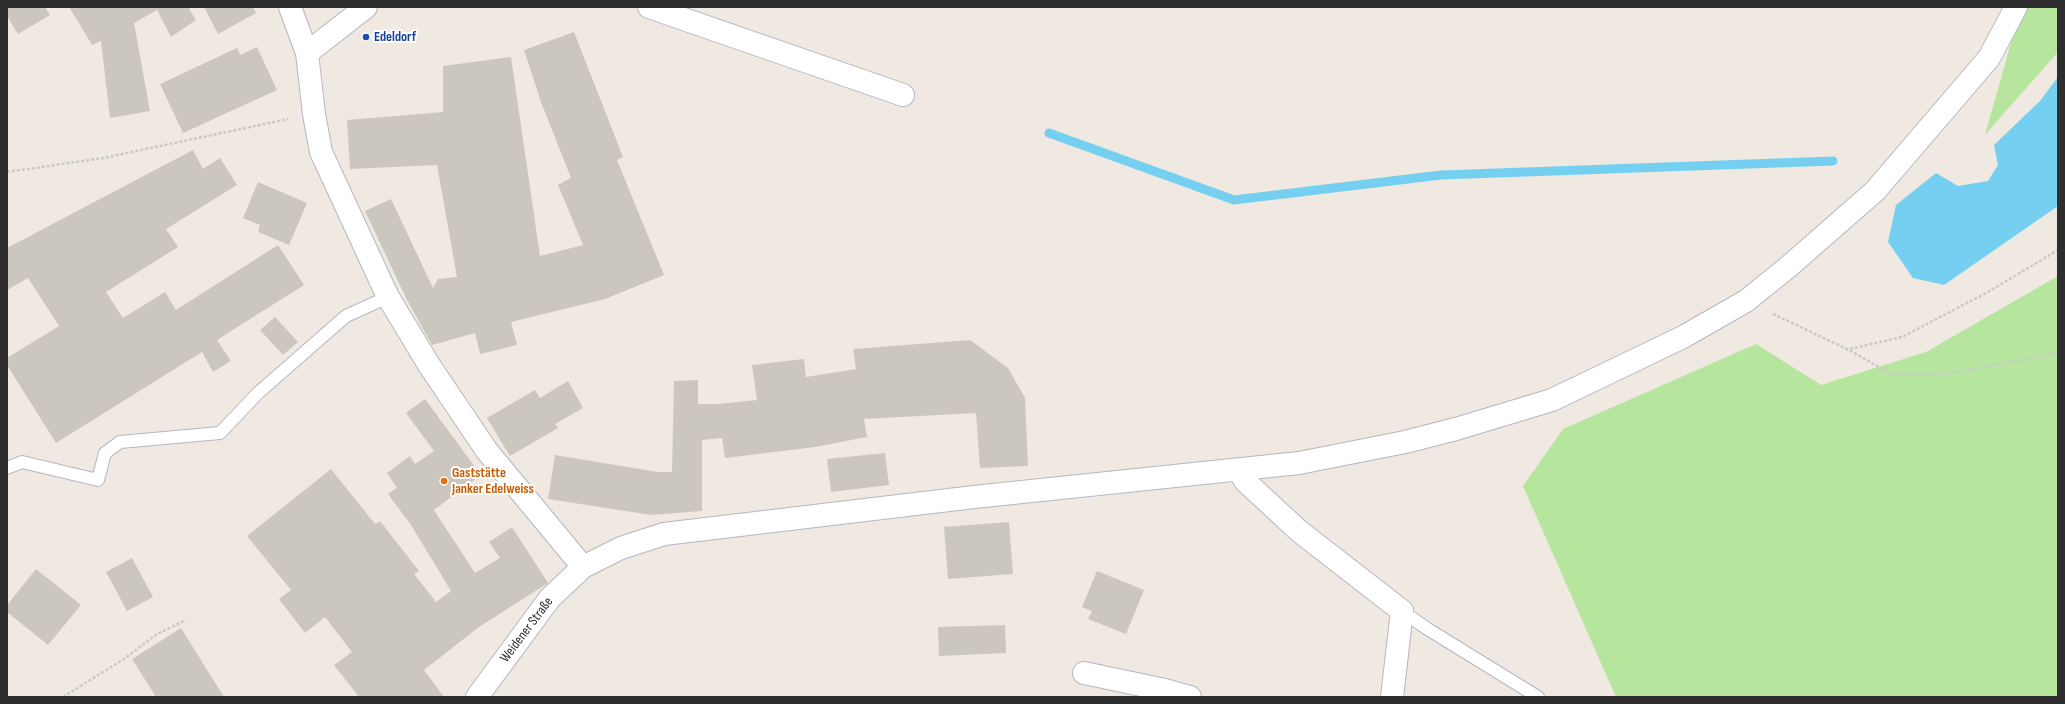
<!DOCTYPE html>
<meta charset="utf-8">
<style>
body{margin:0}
#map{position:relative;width:2065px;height:704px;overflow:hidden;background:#efe9e1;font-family:"Sofia Sans Condensed",sans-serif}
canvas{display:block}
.frame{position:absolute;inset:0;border:8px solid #2e2e2e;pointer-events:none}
</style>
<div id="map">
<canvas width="2065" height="704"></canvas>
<div class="frame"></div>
</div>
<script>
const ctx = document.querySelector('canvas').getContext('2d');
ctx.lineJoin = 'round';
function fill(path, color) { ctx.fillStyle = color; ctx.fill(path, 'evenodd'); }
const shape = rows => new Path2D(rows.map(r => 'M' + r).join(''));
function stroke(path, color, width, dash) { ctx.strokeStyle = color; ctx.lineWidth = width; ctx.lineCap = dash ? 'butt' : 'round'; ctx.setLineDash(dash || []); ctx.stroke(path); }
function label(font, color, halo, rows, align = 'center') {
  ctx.font = font + ' "Sofia Sans Condensed",sans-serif'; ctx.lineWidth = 4; ctx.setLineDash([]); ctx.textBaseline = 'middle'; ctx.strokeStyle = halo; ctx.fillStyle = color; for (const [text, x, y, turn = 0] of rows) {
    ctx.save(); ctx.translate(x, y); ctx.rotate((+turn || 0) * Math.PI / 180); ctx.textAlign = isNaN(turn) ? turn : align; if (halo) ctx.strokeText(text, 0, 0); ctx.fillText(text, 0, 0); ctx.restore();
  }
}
const green = shape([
 [2021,7,2058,7,2058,52,1985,135],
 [2058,276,2058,697,1616,697,1523,486,1563,429,1756,344,1821,385,1926,352]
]);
const water = shape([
 [2058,77,2058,206,1944,285,1913,278,1888,242,1896,205,1936,173,1958,186,1988,181,1998,165,1994,145,2040,101]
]);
const stream = shape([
 [1049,133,1234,200,1441,175,1833,161]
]);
const building = shape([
 [7,7,45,7,50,15,18,34,7,16],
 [69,7,188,7,196,20,171,37,157,10,134,23,150,111,110,118,101,41,92,45],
 [204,7,253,7,256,13,218,34],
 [574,32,623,157,617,160,664,275,605,299,511,322,517,345,480,354,475,333,432,345,407,300,365,211,391,199,433,288,438,279,457,277,437,165,350,169,347,120,443,112,443,66,511,57,540,256,583,245,558,185,571,178,541,102,524,50],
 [257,47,277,90,183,133,160,84,237,48,240,55],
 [193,150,203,169,220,158,237,185,166,229,178,247,106,292,123,318,165,292,176,310,278,245,304,285,217,340,231,361,213,372,202,352,56,443,7,365,7,358,59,326,28,278,7,290,7,248],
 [258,182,307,203,289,245,258,232,260,225,243,218],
 [275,317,298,342,283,355,260,330],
 [970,340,1008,368,1025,398,1028,466,980,468,976,413,864,419,867,437,815,447,725,458,722,438,702,440,702,511,651,515,548,499,555,455,658,472,672,472,674,381,698,380,698,404,718,404,757,400,752,365,804,359,806,377,856,369,853,349],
 [568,381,583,408,555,424,558,428,510,456,487,418,535,390,540,398],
 [425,399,481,475,434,510,475,573,500,558,489,542,512,527,548,583,479,627,424,670,444,697,359,697,334,665,352,652,325,617,305,633,279,599,291,590,247,536,331,469,375,524,380,521,419,571,414,574,436,602,451,591,411,525,388,494,397,488,387,473,410,456,415,464,434,451,406,413],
 [885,453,889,485,831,492,827,459],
 [1009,522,1013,574,948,579,944,527],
 [132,558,153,597,127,611,106,572],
 [36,569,81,605,48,645,7,612,7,605],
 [1097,571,1144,590,1126,634,1088,619,1092,611,1082,607],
 [1005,625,1006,653,939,656,938,627],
 [181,628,224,697,156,697,132,659]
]);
const path = shape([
 [7,172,103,158,288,119],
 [1773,314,1849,350,1891,374,1942,374,2025,360,2058,352],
 [1850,349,1902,337,1988,292,2058,250],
 [63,697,124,659,157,634,186,620]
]);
const service = shape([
 [7,468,22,462,98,480,105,453,120,442,220,433,258,393,346,316,388,297],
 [1402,611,1426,628,1538,697]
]);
const minor = shape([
 [290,7,307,53,314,114,321,152,388,297,429,365,487,451,583,567],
 [649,7,903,95],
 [307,53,366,7],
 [1239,470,1245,481,1299,531,1402,611,1392,697],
 [1084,673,1165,690,1190,697],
 [477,697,550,598,583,567,621,548,664,534,974,497,1299,463,1405,442,1456,429,1552,400,1683,337,1746,301,1787,268,1875,191,1989,58,2016,7]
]);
const markers = [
 [366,37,4,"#1a4fb4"],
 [444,481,4,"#e8710a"]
];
const transitNames = [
 ["Edeldorf",374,37]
];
const foodNames = [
 ["Gaststätte",452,473],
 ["Janker Edelweiss",452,489]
];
const streetNames = [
 ["Weidener Straße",527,630,-53]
];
fill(green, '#b6e59e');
fill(water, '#75cff0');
stroke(stream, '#75cff0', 9);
fill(building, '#cbc7bf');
stroke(service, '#b4b7c1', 14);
stroke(minor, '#b4b7c1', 24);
stroke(path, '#c9c9c9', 2.5, [3, 2]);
stroke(service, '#fff', 12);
stroke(minor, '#fff', 22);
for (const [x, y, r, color] of markers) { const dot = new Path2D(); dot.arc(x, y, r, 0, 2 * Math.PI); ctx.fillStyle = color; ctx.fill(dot); stroke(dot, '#fff', 1.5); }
label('bold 14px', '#164399', '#fff', transitNames, 'left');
label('bold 14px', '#c56008', '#fff', foodNames, 'left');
label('14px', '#2e2e2e', '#fff', streetNames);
</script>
